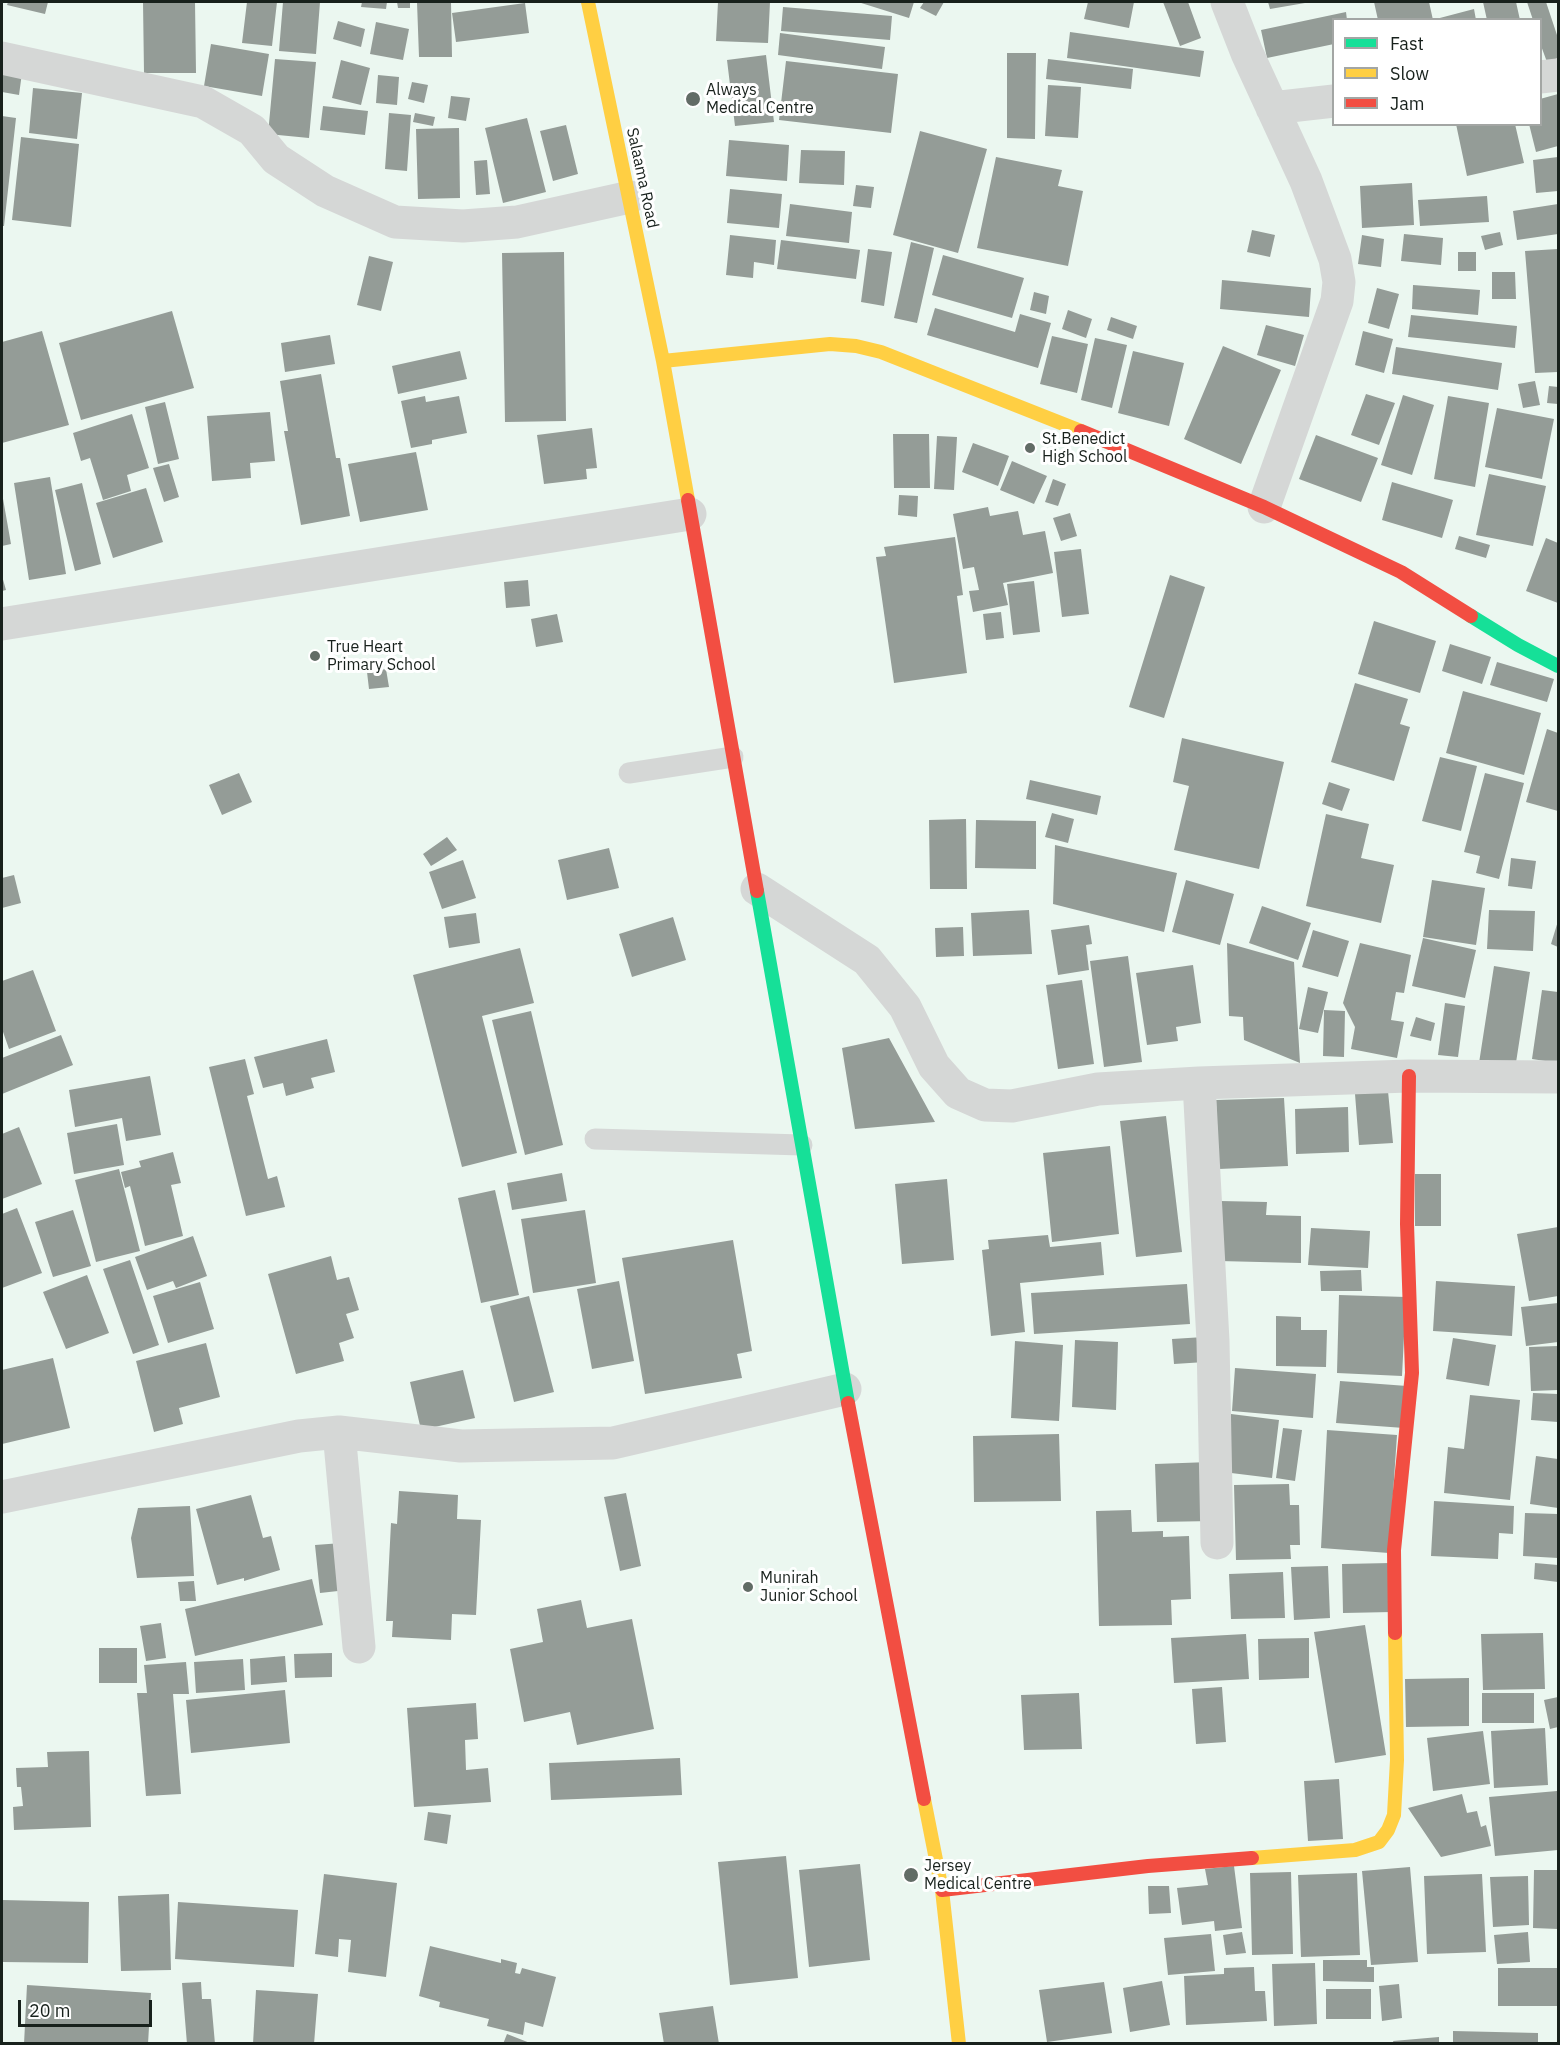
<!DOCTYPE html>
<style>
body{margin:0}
#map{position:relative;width:1560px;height:2045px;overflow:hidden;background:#ebf7f0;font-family:"IBM Plex Sans",sans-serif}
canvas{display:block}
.frame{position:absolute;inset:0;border:3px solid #18211c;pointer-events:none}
.legend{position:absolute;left:1332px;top:18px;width:210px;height:108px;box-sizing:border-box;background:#fff;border:2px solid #a3a6a4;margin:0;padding:8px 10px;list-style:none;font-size:18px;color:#18211c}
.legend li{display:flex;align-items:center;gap:12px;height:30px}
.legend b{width:30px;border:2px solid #a3a6a4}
.scale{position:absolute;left:18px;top:2000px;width:134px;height:27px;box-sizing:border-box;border:3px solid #18211c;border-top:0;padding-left:8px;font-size:18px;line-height:21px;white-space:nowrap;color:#18211c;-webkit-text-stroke:4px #fff;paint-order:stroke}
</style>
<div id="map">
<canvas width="1560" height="2045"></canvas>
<div class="frame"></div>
<ul class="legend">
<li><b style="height:8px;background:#16e098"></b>Fast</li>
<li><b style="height:8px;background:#ffcf43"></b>Slow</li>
<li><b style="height:8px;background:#f24e42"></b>Jam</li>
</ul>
<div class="scale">20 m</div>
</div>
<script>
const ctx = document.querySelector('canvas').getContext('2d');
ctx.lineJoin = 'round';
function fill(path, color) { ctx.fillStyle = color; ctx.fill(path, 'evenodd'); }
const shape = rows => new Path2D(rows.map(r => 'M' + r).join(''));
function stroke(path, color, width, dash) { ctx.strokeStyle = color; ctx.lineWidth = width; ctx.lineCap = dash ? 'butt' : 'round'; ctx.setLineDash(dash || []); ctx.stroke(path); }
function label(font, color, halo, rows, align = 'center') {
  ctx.font = font + ' "IBM Plex Sans",sans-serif'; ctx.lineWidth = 6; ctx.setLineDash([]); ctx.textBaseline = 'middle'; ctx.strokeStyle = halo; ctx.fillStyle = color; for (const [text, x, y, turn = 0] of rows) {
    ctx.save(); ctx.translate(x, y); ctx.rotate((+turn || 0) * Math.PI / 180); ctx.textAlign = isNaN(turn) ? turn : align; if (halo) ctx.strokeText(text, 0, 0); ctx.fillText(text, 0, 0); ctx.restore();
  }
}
const building = shape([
 [8,2,48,2,45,14,7,5],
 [143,2,195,2,196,73,144,73],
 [247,2,277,2,272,46,242,43],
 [283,2,320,2,316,54,279,51],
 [362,2,387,2,386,9,361,7],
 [397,2,410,2,410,8,398,8],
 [417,2,451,2,452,57,419,57],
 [718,2,770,2,768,43,716,41],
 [858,2,914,2,909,18],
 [924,2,944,2,936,16,920,8],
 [1088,2,1134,2,1129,28,1084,19],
 [1163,2,1188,2,1201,38,1180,46],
 [1268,2,1305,2,1305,3,1270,9],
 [1374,2,1429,2,1433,20,1378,20],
 [1483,2,1516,2,1520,20,1487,20],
 [1527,2,1546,2,1557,35,1558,35,1558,58,1547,62,1540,43,1540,20,1533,20],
 [525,3,529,33,456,42,452,13],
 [783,7,892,16,890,40,781,31],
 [1474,9,1476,20,1436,20,1436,19],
 [1346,12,1347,20,1334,20,1334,44,1267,58,1261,30],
 [338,21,365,29,361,47,333,39],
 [376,22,409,29,403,60,370,54],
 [1070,32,1204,51,1200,77,1067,58],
 [780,33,885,47,882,69,778,55],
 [211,44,269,54,262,96,204,86],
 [1007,53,1036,53,1035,139,1007,138],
 [766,55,774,122,735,126,727,60],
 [275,59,316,62,309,138,268,134],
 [1048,59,1133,69,1131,89,1046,79],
 [341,60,370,68,361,105,332,98],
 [786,61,898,74,891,133,779,120],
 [2,70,22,73,19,95,2,92],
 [378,75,399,77,397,105,376,103],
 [412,82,428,85,424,103,408,99],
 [1048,85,1081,87,1078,138,1045,136],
 [33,88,82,93,77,139,29,133],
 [1558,94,1558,146,1536,152,1529,124,1540,124,1540,99],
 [451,96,470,98,466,121,448,118],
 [323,106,368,111,365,135,320,130],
 [389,113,411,115,407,171,385,169],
 [415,113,435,117,433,126,413,122],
 [2,116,16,118,4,226,2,226],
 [527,118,546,192,503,203,485,128],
 [1456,124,1515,124,1524,163,1467,176],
 [566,125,578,174,553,181,540,131],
 [459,128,460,198,418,199,416,129],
 [920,131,987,149,958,253,893,235],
 [21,137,79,144,71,227,12,220],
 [729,140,789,145,787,181,726,176],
 [801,150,845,151,844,185,799,183],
 [996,157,1062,170,1058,186,1083,191,1068,266,977,248],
 [1558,157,1558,191,1536,193,1533,160],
 [487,160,490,194,476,195,474,161],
 [1412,183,1414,225,1362,228,1360,186],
 [856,185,874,187,871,208,853,206],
 [730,189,782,194,779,228,727,223],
 [1487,196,1489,222,1420,226,1418,200],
 [790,204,852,212,849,243,786,236],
 [1558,204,1558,234,1517,240,1513,211],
 [1252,230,1275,235,1270,257,1247,252],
 [1500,232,1503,245,1485,250,1481,236],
 [1404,234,1443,238,1441,265,1401,261],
 [730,235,776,240,774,265,754,262,753,278,726,275],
 [1362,235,1384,239,1381,267,1358,264],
 [781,240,860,250,856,279,777,269],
 [911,242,934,248,917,323,894,318],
 [868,249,892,252,884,306,861,302],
 [1558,249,1558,372,1535,373,1525,251],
 [564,252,566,421,505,422,502,253],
 [1458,252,1476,252,1476,271,1458,271],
 [943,255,1024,278,1012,318,932,295],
 [369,256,393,262,381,311,357,305],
 [1492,272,1515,272,1516,299,1492,299],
 [1222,280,1311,288,1309,317,1220,309],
 [1413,285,1480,290,1478,315,1412,309],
 [1377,288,1399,294,1389,329,1368,323],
 [1034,292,1049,296,1046,314,1030,310],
 [935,308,1015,332,1020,314,1051,323,1038,368,927,335],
 [1068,310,1092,319,1086,338,1062,329],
 [172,311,194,388,81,420,59,343],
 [1411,315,1517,326,1515,348,1408,337],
 [1111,317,1137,326,1133,339,1107,330],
 [1266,325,1304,335,1295,366,1257,355],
 [42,331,69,425,2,443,2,342],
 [1363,331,1393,339,1384,373,1355,365],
 [330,335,335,364,285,372,281,343],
 [1052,336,1088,344,1077,393,1040,384],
 [1095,338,1127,345,1112,408,1081,400],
 [1223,346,1281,370,1241,464,1184,439],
 [1396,347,1502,363,1498,390,1392,374],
 [460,351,467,379,398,394,392,366],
 [1133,351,1184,363,1169,426,1118,413],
 [321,374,336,458,340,458,350,516,301,525,284,431,288,431,280,381],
 [1535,381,1540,405,1523,408,1518,384],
 [1549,386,1558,387,1558,404,1547,403],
 [1366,394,1395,403,1379,445,1351,435],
 [1403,395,1434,405,1412,475,1381,465],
 [425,396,426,402,459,396,467,433,432,440,432,444,411,448,401,401],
 [1448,396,1489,403,1475,487,1434,479],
 [165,402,179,459,158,464,145,407],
 [1497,408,1554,419,1542,479,1485,467],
 [270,412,275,461,250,463,251,478,212,481,207,416],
 [132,414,149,468,127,475,131,491,103,500,90,458,81,461,73,433],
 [592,428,597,468,586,469,587,479,544,484,537,435],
 [893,434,929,434,930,488,894,488],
 [1316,435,1378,458,1361,502,1299,479],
 [937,436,957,437,954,490,934,489],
 [973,443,1009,456,998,486,962,472],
 [416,452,428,510,360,522,348,464],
 [1012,461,1047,476,1034,504,1000,490],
 [169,464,179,497,164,502,153,468],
 [1489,474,1546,486,1533,546,1476,535],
 [50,477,66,574,29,580,14,483],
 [1053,479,1066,484,1058,506,1045,502],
 [1392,482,1453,500,1442,538,1382,520],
 [82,483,101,564,75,571,55,490],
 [146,488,163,542,113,558,96,503],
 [2,493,11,544,2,546],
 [899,495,918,496,917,517,898,515],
 [988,507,990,516,1018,511,1023,535,1045,531,1053,573,1003,583,1008,605,973,612,969,591,979,590,974,567,963,569,953,514],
 [1070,513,1077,536,1061,541,1053,518],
 [1459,536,1490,545,1486,558,1455,549],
 [955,537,963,595,957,596,967,673,894,683,876,557,886,556,884,547],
 [1546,538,1558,543,1558,603,1526,591],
 [1081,549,1089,614,1062,617,1054,552],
 [1170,575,1205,587,1164,718,1129,707],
 [2,576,6,590,2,591],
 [528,580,530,606,506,608,504,582],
 [1034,581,1040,632,1013,635,1007,584],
 [1001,612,1004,638,986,640,983,614],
 [557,614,563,642,536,647,531,619],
 [1374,621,1436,641,1420,693,1358,674],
 [1450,644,1491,657,1482,684,1442,671],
 [1497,662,1554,679,1547,702,1490,685],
 [386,669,389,687,369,689,367,672],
 [1355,683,1408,699,1400,724,1410,727,1394,781,1331,762],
 [1463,691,1541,713,1524,775,1446,753],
 [1547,729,1558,733,1558,811,1526,802],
 [1182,738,1284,762,1259,869,1174,850,1189,786,1173,782],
 [1440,757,1477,766,1461,831,1422,821],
 [239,773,252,802,222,815,209,785],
 [1485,773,1524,783,1499,879,1476,873,1480,856,1464,852],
 [1030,780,1101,796,1097,815,1026,799],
 [1329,782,1350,789,1342,811,1322,804],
 [1052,813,1074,819,1068,843,1045,837],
 [1326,814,1369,824,1361,858,1394,865,1381,923,1306,906],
 [966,819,967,889,930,889,929,820],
 [976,820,1036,821,1036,869,975,868],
 [447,837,457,850,431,866,423,854],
 [1055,845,1177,873,1164,932,1053,904],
 [609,848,619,888,567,900,558,860],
 [1511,858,1536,861,1532,889,1508,886],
 [463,860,476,898,442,909,429,872],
 [14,875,21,903,2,908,2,878],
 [1186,880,1234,894,1220,945,1172,932],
 [1432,880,1485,888,1476,945,1423,937],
 [1262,906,1311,923,1298,960,1249,943],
 [1029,910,1032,954,973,956,971,913],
 [1489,910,1535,911,1533,951,1487,949],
 [476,913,480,943,449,948,444,917],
 [673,917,686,960,632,977,619,934],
 [1558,921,1558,947,1551,944],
 [1089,925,1092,944,1086,945,1089,970,1058,975,1051,930],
 [963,927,964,956,936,957,935,928],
 [1313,930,1349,941,1338,977,1302,967],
 [1423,938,1476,950,1465,998,1412,986],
 [1227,943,1294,962,1300,1063,1244,1040,1243,1017,1229,1016],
 [1360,943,1411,955,1404,993,1396,992,1391,1020,1404,1022,1397,1058,1351,1049,1355,1027,1343,1003],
 [520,948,534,1003,482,1016,517,1153,462,1167,413,975],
 [1128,956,1142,1062,1104,1067,1090,961],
 [1193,965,1201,1023,1176,1027,1178,1041,1147,1045,1136,973],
 [1494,966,1530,972,1515,1069,1479,1063],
 [33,970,56,1031,9,1049,2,1029,2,981],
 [1082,980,1094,1064,1058,1069,1046,985],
 [1308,987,1328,992,1318,1033,1299,1029],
 [1542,990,1558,992,1558,1063,1532,1059],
 [1445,1003,1465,1006,1458,1057,1438,1055],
 [1324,1010,1345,1011,1344,1057,1323,1056],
 [531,1011,563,1145,525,1155,492,1020],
 [1416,1017,1435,1023,1431,1041,1410,1036],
 [61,1035,73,1065,2,1094,2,1058],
 [889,1038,935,1122,855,1129,842,1048],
 [327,1039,335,1072,311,1078,314,1088,286,1096,283,1083,263,1088,254,1057],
 [245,1059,254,1094,247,1096,268,1179,277,1176,285,1207,246,1216,209,1067],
 [150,1076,161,1135,126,1141,122,1118,75,1127,69,1090],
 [1388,1091,1393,1143,1359,1145,1355,1094],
 [1284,1098,1288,1166,1219,1169,1216,1100],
 [1348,1107,1349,1152,1296,1154,1295,1109],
 [1166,1116,1182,1252,1136,1257,1120,1121],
 [117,1124,124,1165,74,1174,67,1133],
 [19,1127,42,1184,2,1199,2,1134],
 [1110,1146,1119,1234,1052,1242,1043,1153],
 [173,1152,181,1183,171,1185,183,1236,145,1246,130,1186,125,1188,121,1172,141,1167,139,1161],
 [119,1169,140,1251,96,1262,75,1180],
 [562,1173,567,1201,512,1210,507,1183],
 [1415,1174,1441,1174,1441,1226,1415,1226],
 [947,1179,954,1260,902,1264,895,1184],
 [495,1190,519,1295,481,1303,458,1198],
 [1220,1201,1267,1202,1266,1215,1301,1216,1301,1263,1219,1261],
 [17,1208,42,1273,2,1288,2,1214],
 [73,1210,91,1266,53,1277,35,1222],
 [585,1210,596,1283,533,1293,521,1219],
 [1558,1227,1558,1296,1529,1301,1517,1234],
 [1311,1228,1370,1231,1368,1268,1308,1265],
 [1048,1235,1050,1247,1101,1242,1104,1275,1020,1283,1025,1332,991,1336,982,1250,989,1249,988,1240],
 [193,1236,207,1276,176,1288,173,1281,147,1290,135,1257],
 [733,1240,752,1351,737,1354,742,1378,645,1394,622,1258],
 [331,1256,337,1280,349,1277,359,1310,346,1314,354,1338,339,1343,344,1361,296,1374,268,1274],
 [130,1260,159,1345,133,1354,103,1269],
 [1361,1270,1362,1291,1321,1291,1320,1271],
 [87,1275,109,1333,66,1349,43,1292],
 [619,1281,634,1361,592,1369,577,1289],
 [1436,1281,1515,1286,1512,1336,1433,1331],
 [200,1282,214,1329,168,1343,153,1296],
 [1187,1284,1190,1324,1034,1334,1031,1293],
 [1339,1295,1406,1297,1402,1376,1337,1373],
 [529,1296,554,1392,514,1402,490,1306],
 [1558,1303,1558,1342,1526,1346,1521,1307],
 [1276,1316,1301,1317,1301,1330,1327,1330,1326,1367,1276,1366],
 [1204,1337,1205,1362,1174,1364,1172,1339],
 [1453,1338,1496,1345,1489,1386,1446,1379],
 [1075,1340,1118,1342,1116,1410,1072,1407],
 [1015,1341,1063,1345,1059,1421,1011,1418],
 [206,1343,220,1397,179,1408,183,1424,154,1432,136,1361],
 [1558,1346,1558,1390,1531,1391,1529,1347],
 [53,1358,70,1428,2,1444,2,1370],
 [1235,1368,1316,1374,1313,1418,1232,1411],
 [463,1370,475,1418,421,1430,410,1382],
 [1340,1381,1407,1386,1404,1428,1336,1423],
 [1533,1393,1558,1394,1558,1422,1531,1420],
 [1470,1395,1520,1400,1510,1500,1444,1493,1448,1447,1464,1449],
 [1231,1414,1279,1420,1272,1478,1223,1472],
 [1283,1428,1302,1430,1295,1481,1276,1478],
 [1327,1430,1397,1435,1389,1553,1321,1548],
 [1059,1434,1061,1501,974,1502,973,1436],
 [1536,1456,1558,1459,1558,1508,1530,1504],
 [1210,1462,1213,1521,1157,1522,1155,1464],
 [1289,1484,1290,1505,1299,1505,1300,1545,1290,1545,1291,1559,1236,1560,1234,1485],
 [399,1491,458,1495,457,1519,481,1520,476,1615,452,1614,451,1640,392,1637,393,1621,386,1621,391,1523,397,1524],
 [626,1493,641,1566,620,1571,604,1497],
 [251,1495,263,1538,271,1536,280,1570,244,1581,244,1578,217,1585,196,1509],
 [1434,1501,1514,1506,1513,1534,1499,1533,1498,1559,1431,1556],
 [190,1506,194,1576,137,1578,131,1538,138,1508],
 [1131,1510,1132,1532,1163,1531,1163,1537,1189,1536,1191,1599,1171,1600,1172,1625,1099,1626,1096,1511],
 [1525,1513,1558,1514,1558,1558,1523,1556],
 [342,1543,347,1590,320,1593,315,1545],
 [1391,1563,1392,1612,1343,1613,1342,1564],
 [1535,1563,1558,1565,1558,1582,1534,1579],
 [1328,1566,1330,1618,1294,1620,1291,1567],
 [1283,1572,1285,1618,1231,1619,1229,1574],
 [312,1579,323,1625,195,1656,185,1609],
 [194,1581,196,1601,180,1601,178,1582],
 [581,1600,587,1628,632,1619,654,1729,577,1745,570,1712,524,1722,510,1649,543,1642,537,1609],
 [161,1623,166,1658,146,1661,140,1626],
 [1365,1625,1386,1755,1335,1763,1314,1632],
 [1543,1633,1545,1689,1483,1690,1481,1634],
 [1246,1634,1249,1679,1174,1683,1171,1638],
 [1309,1638,1309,1678,1259,1680,1258,1639],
 [99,1648,137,1648,137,1683,99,1683],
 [332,1653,332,1677,295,1678,294,1654],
 [285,1656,287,1682,251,1685,250,1659],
 [243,1659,245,1690,196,1693,194,1662],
 [186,1662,189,1694,173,1694,181,1794,146,1796,137,1693,147,1693,144,1665],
 [1469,1678,1469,1726,1406,1727,1405,1679],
 [1222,1687,1226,1742,1196,1744,1192,1689],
 [285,1690,290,1743,191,1753,186,1700],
 [1079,1693,1082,1749,1024,1750,1021,1695],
 [1482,1693,1534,1693,1534,1723,1482,1723],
 [1558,1697,1558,1727,1550,1729,1544,1700],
 [476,1703,478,1739,465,1740,466,1770,488,1768,491,1802,414,1807,407,1708],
 [1545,1728,1548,1785,1494,1788,1491,1731],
 [1483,1731,1490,1784,1433,1791,1427,1738],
 [89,1751,91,1827,14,1830,13,1807,23,1806,21,1787,17,1787,16,1768,48,1767,47,1752],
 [680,1758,682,1795,551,1800,549,1763],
 [1339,1779,1343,1839,1308,1841,1304,1781],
 [1557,1791,1558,1850,1495,1856,1489,1797],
 [1462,1794,1467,1813,1477,1811,1481,1827,1486,1825,1491,1846,1441,1857,1408,1808],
 [428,1812,451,1815,447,1844,424,1840],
 [786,1856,798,1978,730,1985,718,1862],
 [860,1864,870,1960,809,1967,799,1870],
 [1234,1866,1242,1928,1215,1931,1214,1921,1182,1925,1177,1888,1208,1885,1205,1869],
 [1410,1867,1418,1962,1371,1965,1362,1871],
 [1534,1870,1558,1870,1558,1929,1533,1928],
 [1291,1872,1293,1954,1252,1955,1250,1873],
 [1357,1873,1360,1955,1301,1957,1298,1875],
 [324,1874,397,1883,386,1977,348,1972,351,1940,339,1939,338,1957,315,1954],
 [1482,1874,1486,1952,1427,1954,1424,1876],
 [1528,1876,1529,1925,1493,1927,1490,1877],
 [1148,1886,1169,1886,1171,1913,1149,1914],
 [169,1894,171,1970,121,1971,118,1896],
 [2,1900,89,1902,88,1963,2,1962],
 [178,1902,298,1910,294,1967,175,1959],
 [1242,1932,1246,1953,1226,1955,1223,1935],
 [1528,1932,1530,1962,1497,1964,1494,1935],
 [1211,1934,1215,1971,1168,1975,1164,1938],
 [430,1946,501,1963,501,1959,517,1963,515,1973,520,1974,522,1968,556,1977,543,2027,525,2022,523,2035,487,2026,489,2019,439,2007,440,2002,419,1996],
 [1323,1960,1367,1960,1367,1967,1374,1967,1374,1982,1323,1981],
 [1315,1963,1317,2024,1274,2026,1272,1964],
 [1254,1967,1255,1991,1265,1991,1267,2021,1186,2025,1184,1976,1224,1974,1224,1968],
 [1498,1968,1558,1968,1558,2006,1498,2006],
 [1162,1981,1170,2025,1130,2032,1123,1988],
 [201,1982,202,1999,211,1999,215,2044,187,2044,182,1983],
 [1104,1982,1112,2033,1047,2042,1039,1990],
 [1399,1984,1402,2018,1382,2021,1379,1986],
 [27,1985,151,1993,148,2044,24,2044],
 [1326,1989,1371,1989,1371,2019,1326,2019],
 [256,1990,318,1994,314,2044,253,2044],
 [713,2006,719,2044,664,2044,659,2013],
 [1453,2031,1538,2033,1538,2044,1453,2044],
 [507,2034,530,2043,530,2044,503,2044],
 [1439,2037,1439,2044,1394,2044,1393,2041]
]);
const lane = shape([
 [629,773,733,757],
 [595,1139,802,1145]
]);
const street = shape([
 [1227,2,1247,53,1306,181,1335,259,1339,282,1337,301,1264,507],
 [2,58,203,102,252,130,276,159,325,191,395,222,463,226,517,222,630,197],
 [1540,77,1558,75],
 [1272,108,1334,101],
 [2,624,690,514],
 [757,889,867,960,905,1007,934,1066,958,1093,985,1105,1012,1106,1098,1089,1199,1083,1409,1076,1558,1077],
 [1199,1083,1213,1341,1217,1543],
 [339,1432,359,1647],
 [2,1497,299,1436,339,1432,461,1446,613,1443,845,1389]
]);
const fast = shape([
 [1471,616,1518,645,1558,666],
 [757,891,848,1403]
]);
const slow = shape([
 [588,2,663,361,688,500],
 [663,361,830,344,856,346,881,352,1081,431],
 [924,1799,942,1890,959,2044],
 [1252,1858,1355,1850,1379,1842,1388,1830,1394,1815,1397,1760,1395,1633]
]);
const jam = shape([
 [1081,431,1264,507,1401,572,1471,616],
 [688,500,757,891],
 [848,1403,924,1799],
 [1395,1633,1394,1550,1412,1373,1407,1224,1409,1076],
 [942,1890,1148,1866,1252,1858]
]);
const markers = [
 [693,99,8,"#626c66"],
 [1030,448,6,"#626c66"],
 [315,656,6,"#626c66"],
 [748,1587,6,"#626c66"],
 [911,1875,8,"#626c66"]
];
const poiNames = [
 ["Always",706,90],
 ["Medical Centre",706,108],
 ["St.Benedict",1042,439],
 ["High School",1042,457],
 ["True Heart",327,647],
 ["Primary School",327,665],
 ["Munirah",760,1578],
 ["Junior School",760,1596],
 ["Jersey",924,1866],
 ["Medical Centre",924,1884]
];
const streetNames = [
 ["Salaama Road",642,178,78]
];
fill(building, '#949c97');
stroke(lane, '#d5d7d6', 21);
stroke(street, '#d5d7d6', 33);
stroke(fast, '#16e098', 14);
stroke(slow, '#ffcf43', 14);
stroke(jam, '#f24e42', 14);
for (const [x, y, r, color] of markers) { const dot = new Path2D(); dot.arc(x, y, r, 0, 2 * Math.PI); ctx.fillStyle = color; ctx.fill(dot); stroke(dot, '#fff', 2); }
label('16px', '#18211c', '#fff', poiNames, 'left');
label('16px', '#18211c', '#fff', streetNames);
</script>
